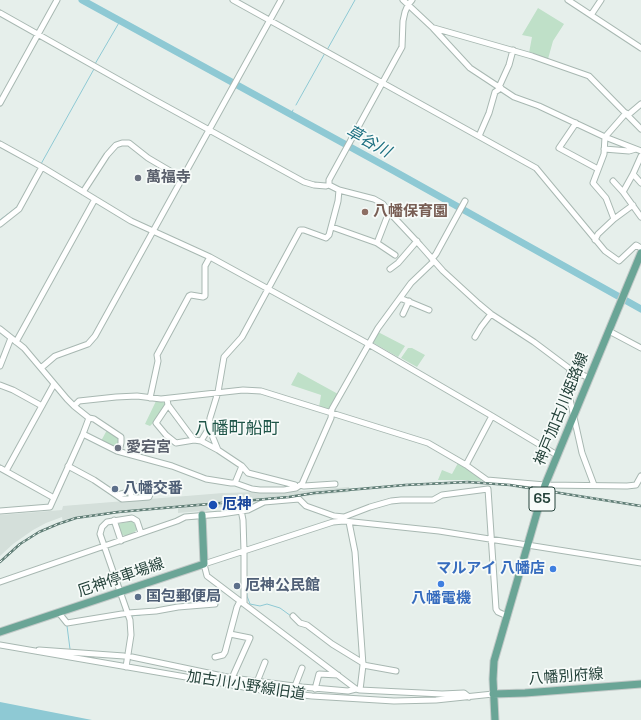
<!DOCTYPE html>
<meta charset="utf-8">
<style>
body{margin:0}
canvas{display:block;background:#e6efeb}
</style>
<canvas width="641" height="720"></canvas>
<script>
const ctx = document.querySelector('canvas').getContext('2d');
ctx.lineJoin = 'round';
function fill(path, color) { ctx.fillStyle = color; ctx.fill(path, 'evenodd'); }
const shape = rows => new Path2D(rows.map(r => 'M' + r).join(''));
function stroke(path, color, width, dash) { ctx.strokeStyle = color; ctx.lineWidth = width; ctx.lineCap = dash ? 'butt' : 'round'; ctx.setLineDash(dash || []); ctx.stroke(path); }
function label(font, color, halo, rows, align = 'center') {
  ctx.font = font + ' "Space Grotesk","Noto Sans JP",sans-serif'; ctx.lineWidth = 3.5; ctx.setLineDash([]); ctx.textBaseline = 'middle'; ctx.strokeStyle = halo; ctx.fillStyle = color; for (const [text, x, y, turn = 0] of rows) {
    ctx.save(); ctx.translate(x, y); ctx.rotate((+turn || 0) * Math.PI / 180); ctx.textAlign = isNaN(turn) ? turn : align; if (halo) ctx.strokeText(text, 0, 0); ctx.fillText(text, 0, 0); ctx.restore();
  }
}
const built = shape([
 [349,487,350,492,253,501,253,503,234,504,234,506,214,508,213,510,178,513,178,507,79,518,63,523,62,517,46,523,33,530,13,544,0,556,0,515,62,510,63,506,223,493,302,491]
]);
const green = shape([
 [538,8,564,24,553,41,548,59,529,53,532,37,522,35],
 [378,332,405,346,398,357,372,342],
 [408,348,412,348,425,355,417,367,401,358],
 [298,372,338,394,329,410,319,407,321,395,291,385],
 [156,401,165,402,166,404,157,419,150,426,145,424],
 [107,430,118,436,120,447,117,446,116,448,101,441],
 [458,463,476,474,482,481,463,480,438,480,442,470,452,474],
 [133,521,137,529,136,531,127,536,122,535,117,524]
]);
const water = shape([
 [0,702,92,720,0,720]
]);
const stream = shape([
 [327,50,355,0],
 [95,64,120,21],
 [296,105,325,53],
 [291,115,293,110],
 [41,164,94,69],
 [0,220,17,207],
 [247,579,247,596,250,604,260,606,267,604,280,608,291,616],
 [131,616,140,615],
 [113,618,126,616],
 [67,626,70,649]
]);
const river = shape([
 [82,0,394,171,641,309]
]);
const minor = shape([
 [233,0,536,168,605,251,619,261,636,245,641,248],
 [403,0,433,28,470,68,514,97,539,106,605,137,641,151],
 [568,0,641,48],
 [0,13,151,98,304,182,314,185,326,186,329,185,339,190,374,199,383,204,389,212,420,245,443,271,479,304,491,314,534,342,570,369,567,386,582,453,594,485],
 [591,15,601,0],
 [434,28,532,56,589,76,641,129],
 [499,87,509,65,513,50],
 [0,103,57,0],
 [628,115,641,104],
 [576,123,559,148,598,169],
 [479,136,489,113,495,92,501,88],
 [0,144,42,167,131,221,210,257,365,342,492,416,557,455],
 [604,149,629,151,636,149],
 [633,174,641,183],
 [613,181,623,192,641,217],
 [329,185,329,180,402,47,403,21,405,12,408,5,412,0],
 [83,192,107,155,116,145,122,143,129,143,148,158,182,178],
 [623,192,633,174,641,156],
 [614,219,633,205],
 [0,224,19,209,42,167],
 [332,227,377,243,395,255],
 [595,240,598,234,614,219,606,198,593,183,604,154,605,137,626,113],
 [377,243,389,212],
 [432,259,436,254,465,201],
 [390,269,398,263,417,241],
 [400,298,429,310],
 [403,314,409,301],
 [0,329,24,348,67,399,74,406,79,401,116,397,137,396,161,399,243,390,261,391,428,443,466,465,487,480,545,485,627,486,636,485,641,476],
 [609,331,641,348],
 [475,337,481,327,491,314],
 [16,342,95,199],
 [0,366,11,338],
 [41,368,55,356,88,344,95,336,281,0],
 [570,369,589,378],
 [0,385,13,390,42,406],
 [150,398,158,361,157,355,189,296,191,295,203,297,205,296,205,266,210,257],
 [167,399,168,405,156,423,166,435,176,443,194,440,201,441,218,450],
 [168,405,194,440],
 [74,406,89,418,94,419,121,437,121,443,119,451],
 [83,434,117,451,172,466,206,479,231,483,235,483,252,489,260,490,284,490,296,488,302,484,331,418,332,409,378,328,411,283,434,261],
 [201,441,209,428],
 [466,465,492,416],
 [68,466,94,480,122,499,136,498],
 [242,466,248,473,295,485,296,488],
 [0,468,54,498],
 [6,471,54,384],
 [235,483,242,466,218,450,209,428,210,418,218,392,224,357,242,337,300,230,304,230,326,238,329,235,338,201,339,190],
 [300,485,304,486,335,484],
 [117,495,125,493,142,484,145,484,150,488,151,492,149,497,136,498,131,497,131,491],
 [241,510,243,520,244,551],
 [0,511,50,507,83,434,89,418],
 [114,520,121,541],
 [349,522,355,552,363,665,360,690],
 [0,582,177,521,185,517,221,514,248,510,264,502,299,499,306,506,334,516,344,517,370,507,391,501,401,500,433,500,442,495,488,489,496,609,498,612,507,616],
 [244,604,244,551],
 [59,613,67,623,128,613,156,611,178,607,215,604],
 [293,616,300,623,307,625,332,644,363,663],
 [230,634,250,638,232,678],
 [0,645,267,691,312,696,394,701,436,700,493,694],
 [39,650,124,656],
 [132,657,232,678,302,687,348,691,356,689,360,690,442,694,464,693,469,697],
 [215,657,223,655,225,652,237,607,240,601],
 [363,665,396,671],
 [126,667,131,635,130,620,100,534,102,527,107,522,132,518,137,521,141,533],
 [257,682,265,662],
 [295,686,302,668],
 [315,689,319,674,338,675],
 [356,689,207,576,204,564,333,522,344,521,439,531,641,563]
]);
const major = shape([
 [0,632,204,564,202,515],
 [493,694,525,693,641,684],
 [495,720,493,679,494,661,545,485,641,253]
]);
const rail = shape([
 [0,562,20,544,39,532,58,524,76,518,118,512,289,497,314,493,405,485,468,482,510,485,641,506]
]);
const markers = [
 [138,178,4,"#6b7280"],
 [365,212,4,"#8d6e63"],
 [118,448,4,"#6b7280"],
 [115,489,4,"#5c6f8a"],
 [213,505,5,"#1a4fb4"],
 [553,569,4,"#3f7fe0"],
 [441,584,4,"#3f7fe0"],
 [237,586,4,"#5c6f8a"],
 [138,597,4,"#5c6f8a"]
];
const shields = [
 [542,499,26]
];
const shieldNames = [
 ["65",542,499]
];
const worshipNames = [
 ["萬福寺",146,178],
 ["愛宕宮",126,448]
];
const educationNames = [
 ["八幡保育園",373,212]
];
const streetNames = [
 ["神戸加古川姫路線",562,409,-68],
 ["厄神停車場線",121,578,-19],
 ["八幡別府線",566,677,-4],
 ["加古川小野線旧道",246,686,9]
];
const serviceNames = [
 ["八幡交番",123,489],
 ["厄神公民館",245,586],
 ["国包郵便局",146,597]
];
const transitNames = [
 ["厄神",222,505]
];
const shopNames = [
 ["マルアイ 八幡店",545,569],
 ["八幡電機",441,599,"center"]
];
const waterNames = [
 ["草谷川",368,142,29]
];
const quarterNames = [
 ["八幡町船町",237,429]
];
fill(built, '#d4dfda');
fill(green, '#bfe0c8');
fill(water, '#8ec9d4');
stroke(stream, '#8ec9d4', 1);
stroke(river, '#8ec9d4', 7);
stroke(minor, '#a8b8b2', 7);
stroke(major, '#c2cac8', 9);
stroke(minor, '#fff', 5);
stroke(major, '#6aa596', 7);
stroke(rail, '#5f7d75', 2.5);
stroke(rail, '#f7fbf9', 1, [3]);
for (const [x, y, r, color] of markers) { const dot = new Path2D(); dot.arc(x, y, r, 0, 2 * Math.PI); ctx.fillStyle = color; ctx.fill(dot); stroke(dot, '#f7fbf9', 1.5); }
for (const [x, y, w] of shields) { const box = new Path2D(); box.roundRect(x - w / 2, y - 12, w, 24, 3); ctx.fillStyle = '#f7fbf9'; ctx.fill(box); stroke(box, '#24423a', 1); }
label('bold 14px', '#24423a', null, shieldNames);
label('bold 15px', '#5b616d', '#f7fbf9', worshipNames, 'left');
label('bold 15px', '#785e54', '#f7fbf9', educationNames, 'left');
label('15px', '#24423a', '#f7fbf9', streetNames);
label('bold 15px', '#4e5e75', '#f7fbf9', serviceNames, 'left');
label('bold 15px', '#164399', '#f7fbf9', transitNames, 'left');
label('bold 15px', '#366cbe', '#f7fbf9', shopNames, 'right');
label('italic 16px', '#1c6f80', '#f7fbf9', waterNames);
label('17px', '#1f5548', '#f7fbf9', quarterNames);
</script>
